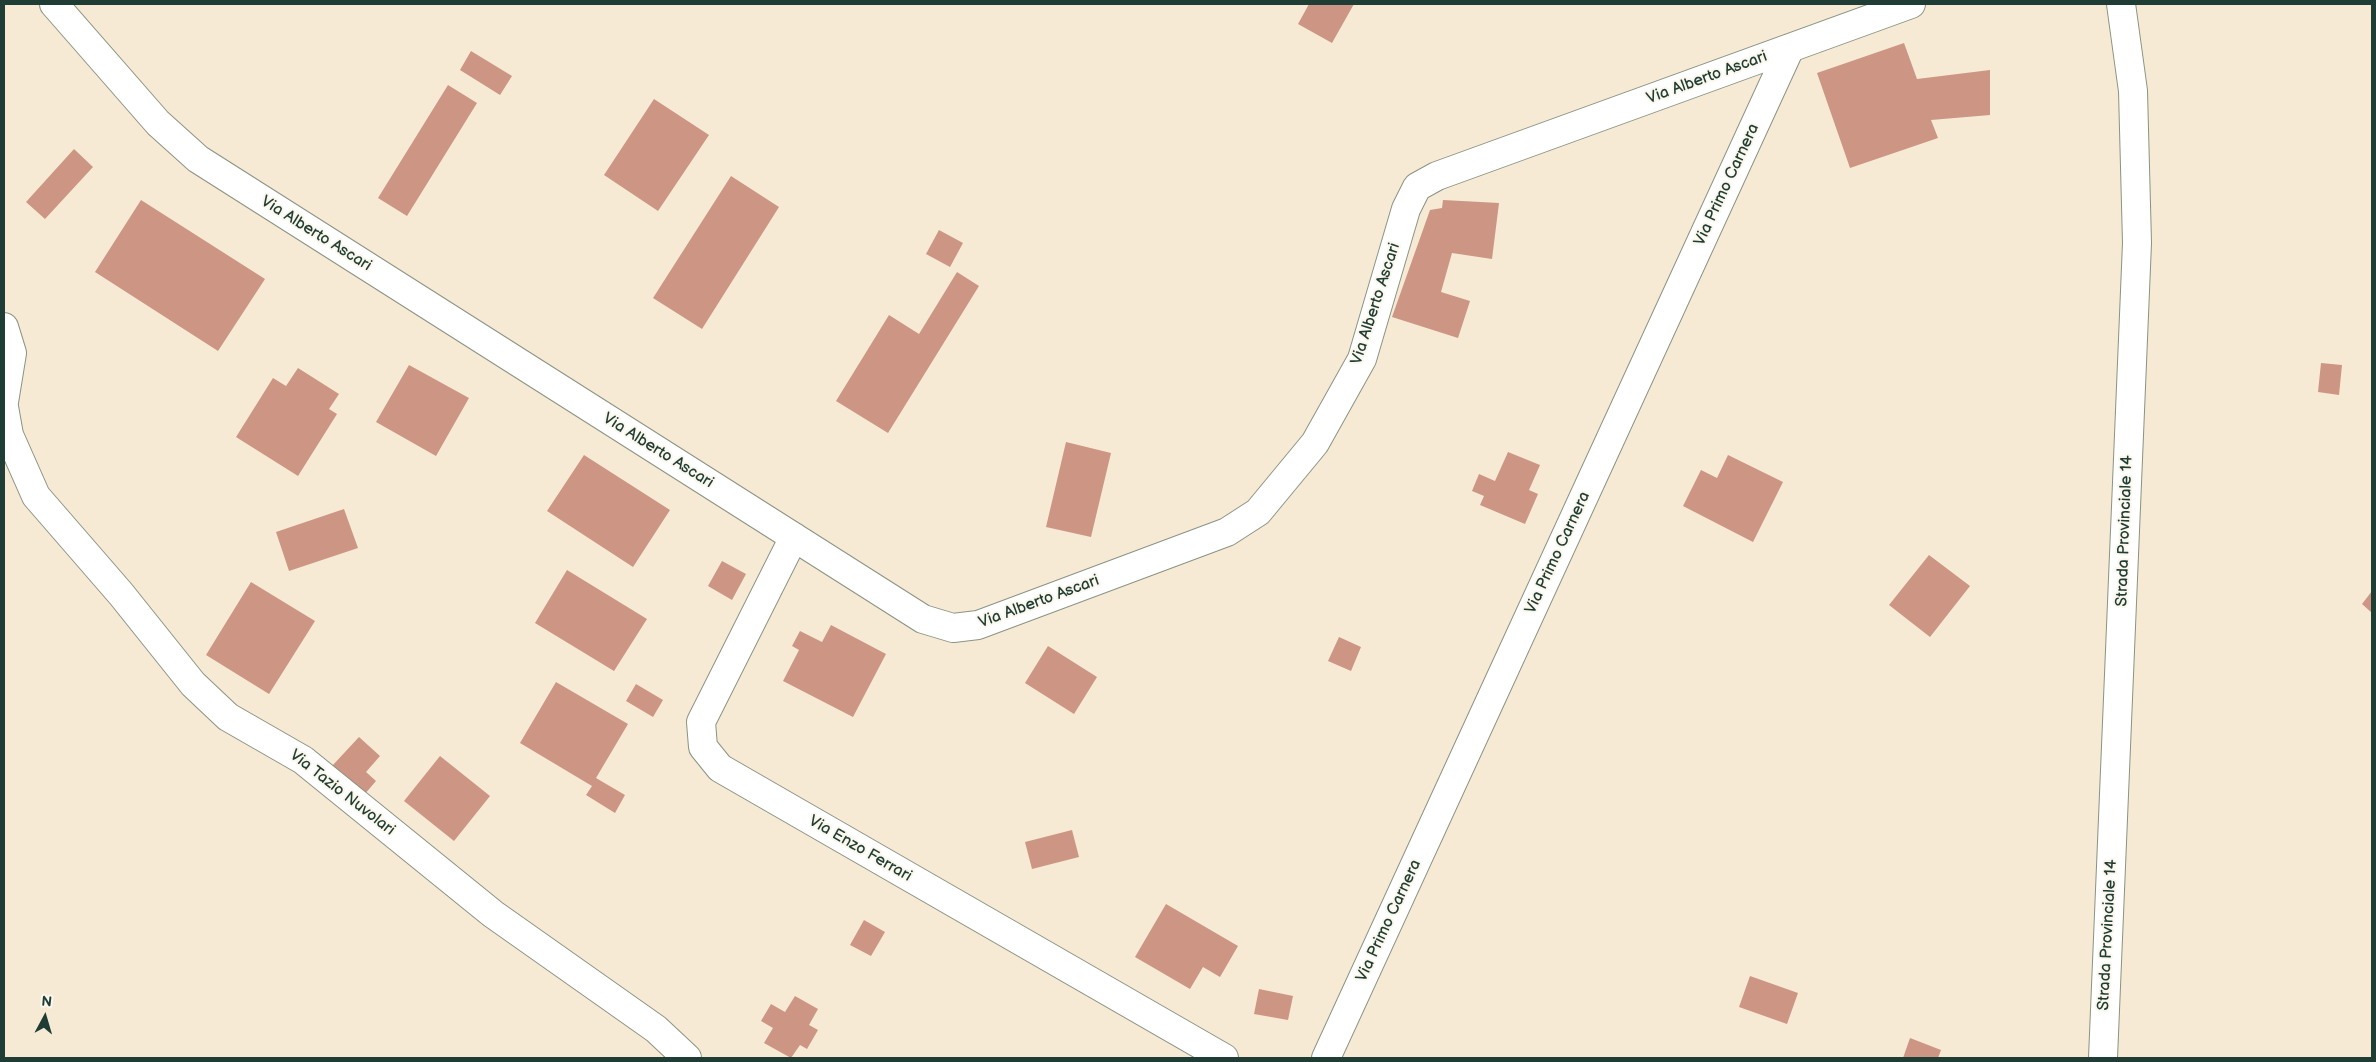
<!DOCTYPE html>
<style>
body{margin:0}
#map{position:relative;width:2376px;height:1062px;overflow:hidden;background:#f6ead4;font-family:"Balsamiq Sans",sans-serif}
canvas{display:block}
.frame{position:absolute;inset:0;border:5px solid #1f3d34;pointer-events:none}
.north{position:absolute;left:20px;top:992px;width:50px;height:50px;-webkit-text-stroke:4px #fbf7ec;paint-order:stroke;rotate:6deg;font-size:14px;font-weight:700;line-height:20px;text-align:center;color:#1f3d34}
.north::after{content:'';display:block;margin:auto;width:18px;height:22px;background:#1f3d34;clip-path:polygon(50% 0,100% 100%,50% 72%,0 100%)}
</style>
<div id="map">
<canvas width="2376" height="1062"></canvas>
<div class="frame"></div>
<div class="north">N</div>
</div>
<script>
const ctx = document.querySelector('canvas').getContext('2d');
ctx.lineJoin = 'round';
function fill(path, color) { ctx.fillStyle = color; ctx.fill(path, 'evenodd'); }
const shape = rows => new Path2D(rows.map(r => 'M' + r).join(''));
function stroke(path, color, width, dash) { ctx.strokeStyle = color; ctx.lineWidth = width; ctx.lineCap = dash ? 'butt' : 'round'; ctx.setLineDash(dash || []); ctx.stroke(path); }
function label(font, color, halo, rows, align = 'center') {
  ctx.font = font + ' "Balsamiq Sans",sans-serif'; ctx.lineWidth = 4; ctx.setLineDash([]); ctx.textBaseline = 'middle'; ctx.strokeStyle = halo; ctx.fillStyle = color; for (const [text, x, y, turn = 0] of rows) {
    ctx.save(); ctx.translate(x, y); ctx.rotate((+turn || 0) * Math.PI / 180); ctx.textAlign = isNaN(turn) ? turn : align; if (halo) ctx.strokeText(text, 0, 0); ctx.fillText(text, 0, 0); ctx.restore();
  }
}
const building = shape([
 [1309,4,1354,4,1332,43,1298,24],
 [1904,43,1917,79,1990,70,1990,115,1931,120,1938,138,1850,168,1817,73],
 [471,51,512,76,500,95,460,70],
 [448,85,477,103,407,216,378,198],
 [654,99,709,135,658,211,604,175],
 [74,149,93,167,45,219,26,202],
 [731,176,779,207,702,329,653,298],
 [141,200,265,279,218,351,95,272],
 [1443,200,1499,203,1492,259,1452,253,1441,292,1470,301,1458,338,1392,317,1430,210,1442,208],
 [939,230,963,243,950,267,926,254],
 [957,272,979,286,888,433,836,401,889,315,919,334],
 [2321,363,2342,365,2339,395,2318,392],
 [409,365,469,398,436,456,376,422],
 [298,368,339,394,329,409,337,414,298,476,236,437,273,378,286,386],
 [1066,442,1111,453,1091,537,1046,527],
 [1508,452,1540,465,1529,490,1538,494,1525,524,1480,505,1484,496,1472,491,1479,474,1495,481],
 [584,455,670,510,633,567,547,511],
 [1728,455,1783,482,1753,542,1683,506,1701,470,1717,478],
 [344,509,358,548,289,571,276,532],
 [1929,555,1970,586,1930,637,1889,605],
 [722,561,746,574,732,600,708,586],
 [567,570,647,619,614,671,535,623],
 [251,582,315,621,269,694,206,655],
 [2372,591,2372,613,2362,604],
 [831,625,886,654,853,717,783,681,799,650,792,646,800,631,822,642],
 [1339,637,1361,647,1351,671,1328,661],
 [1048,646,1097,677,1074,714,1025,683],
 [556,682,628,724,596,778,625,795,615,813,586,795,592,786,520,743],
 [636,684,663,700,653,717,626,701],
 [359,737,380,756,366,772,376,781,364,795,332,766],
 [440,756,490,796,454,841,404,801],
 [1072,830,1079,857,1032,869,1025,842],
 [1166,904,1238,946,1220,977,1203,967,1190,989,1135,957],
 [864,920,885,932,871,956,850,945],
 [1750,976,1798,993,1787,1024,1739,1007],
 [1259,989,1293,996,1288,1020,1254,1014],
 [795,996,818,1009,809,1025,818,1030,807,1049,800,1045,791,1058,764,1043,773,1028,761,1021,771,1004,785,1012],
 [1910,1038,1941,1050,1938,1058,1903,1058]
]);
const street = shape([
 [54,4,158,123,198,159,923,619,953,628,978,625,1227,532,1258,512,1315,443,1362,359,1406,209,1417,187,1437,176,1911,4],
 [4,327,12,353,4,402],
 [4,407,9,435,36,496,121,594,193,684,228,717,303,760,493,914,656,1029,687,1058],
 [794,537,701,722,703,747,720,768,1224,1058],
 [1326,1058,1790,48]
]);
const secondary = shape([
 [2103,1058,2137,243,2133,91,2121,4]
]);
const streetNames = [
 ["Via Alberto Ascari",1707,78,-20],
 ["Via Primo Carnera",1727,185,-65],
 ["Via Alberto Ascari",316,234,32],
 ["Via Alberto Ascari",1376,304,-72],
 ["Via Alberto Ascari",658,451,32],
 ["Strada Provinciale 14",2125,531,-88],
 ["Via Primo Carnera",1558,553,-65],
 ["Via Alberto Ascari",1039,602,-20],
 ["Via Tazio Nuvolari",342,793,38],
 ["Via Enzo Ferrari",860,849,30],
 ["Via Primo Carnera",1389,921,-65],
 ["Strada Provinciale 14",2108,935,-87]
];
fill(building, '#cd9584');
stroke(street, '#8a9484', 30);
stroke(secondary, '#8a9484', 30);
stroke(street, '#fff', 28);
stroke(secondary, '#fff', 28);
label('16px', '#1f3d34', '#fbf7ec', streetNames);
</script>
